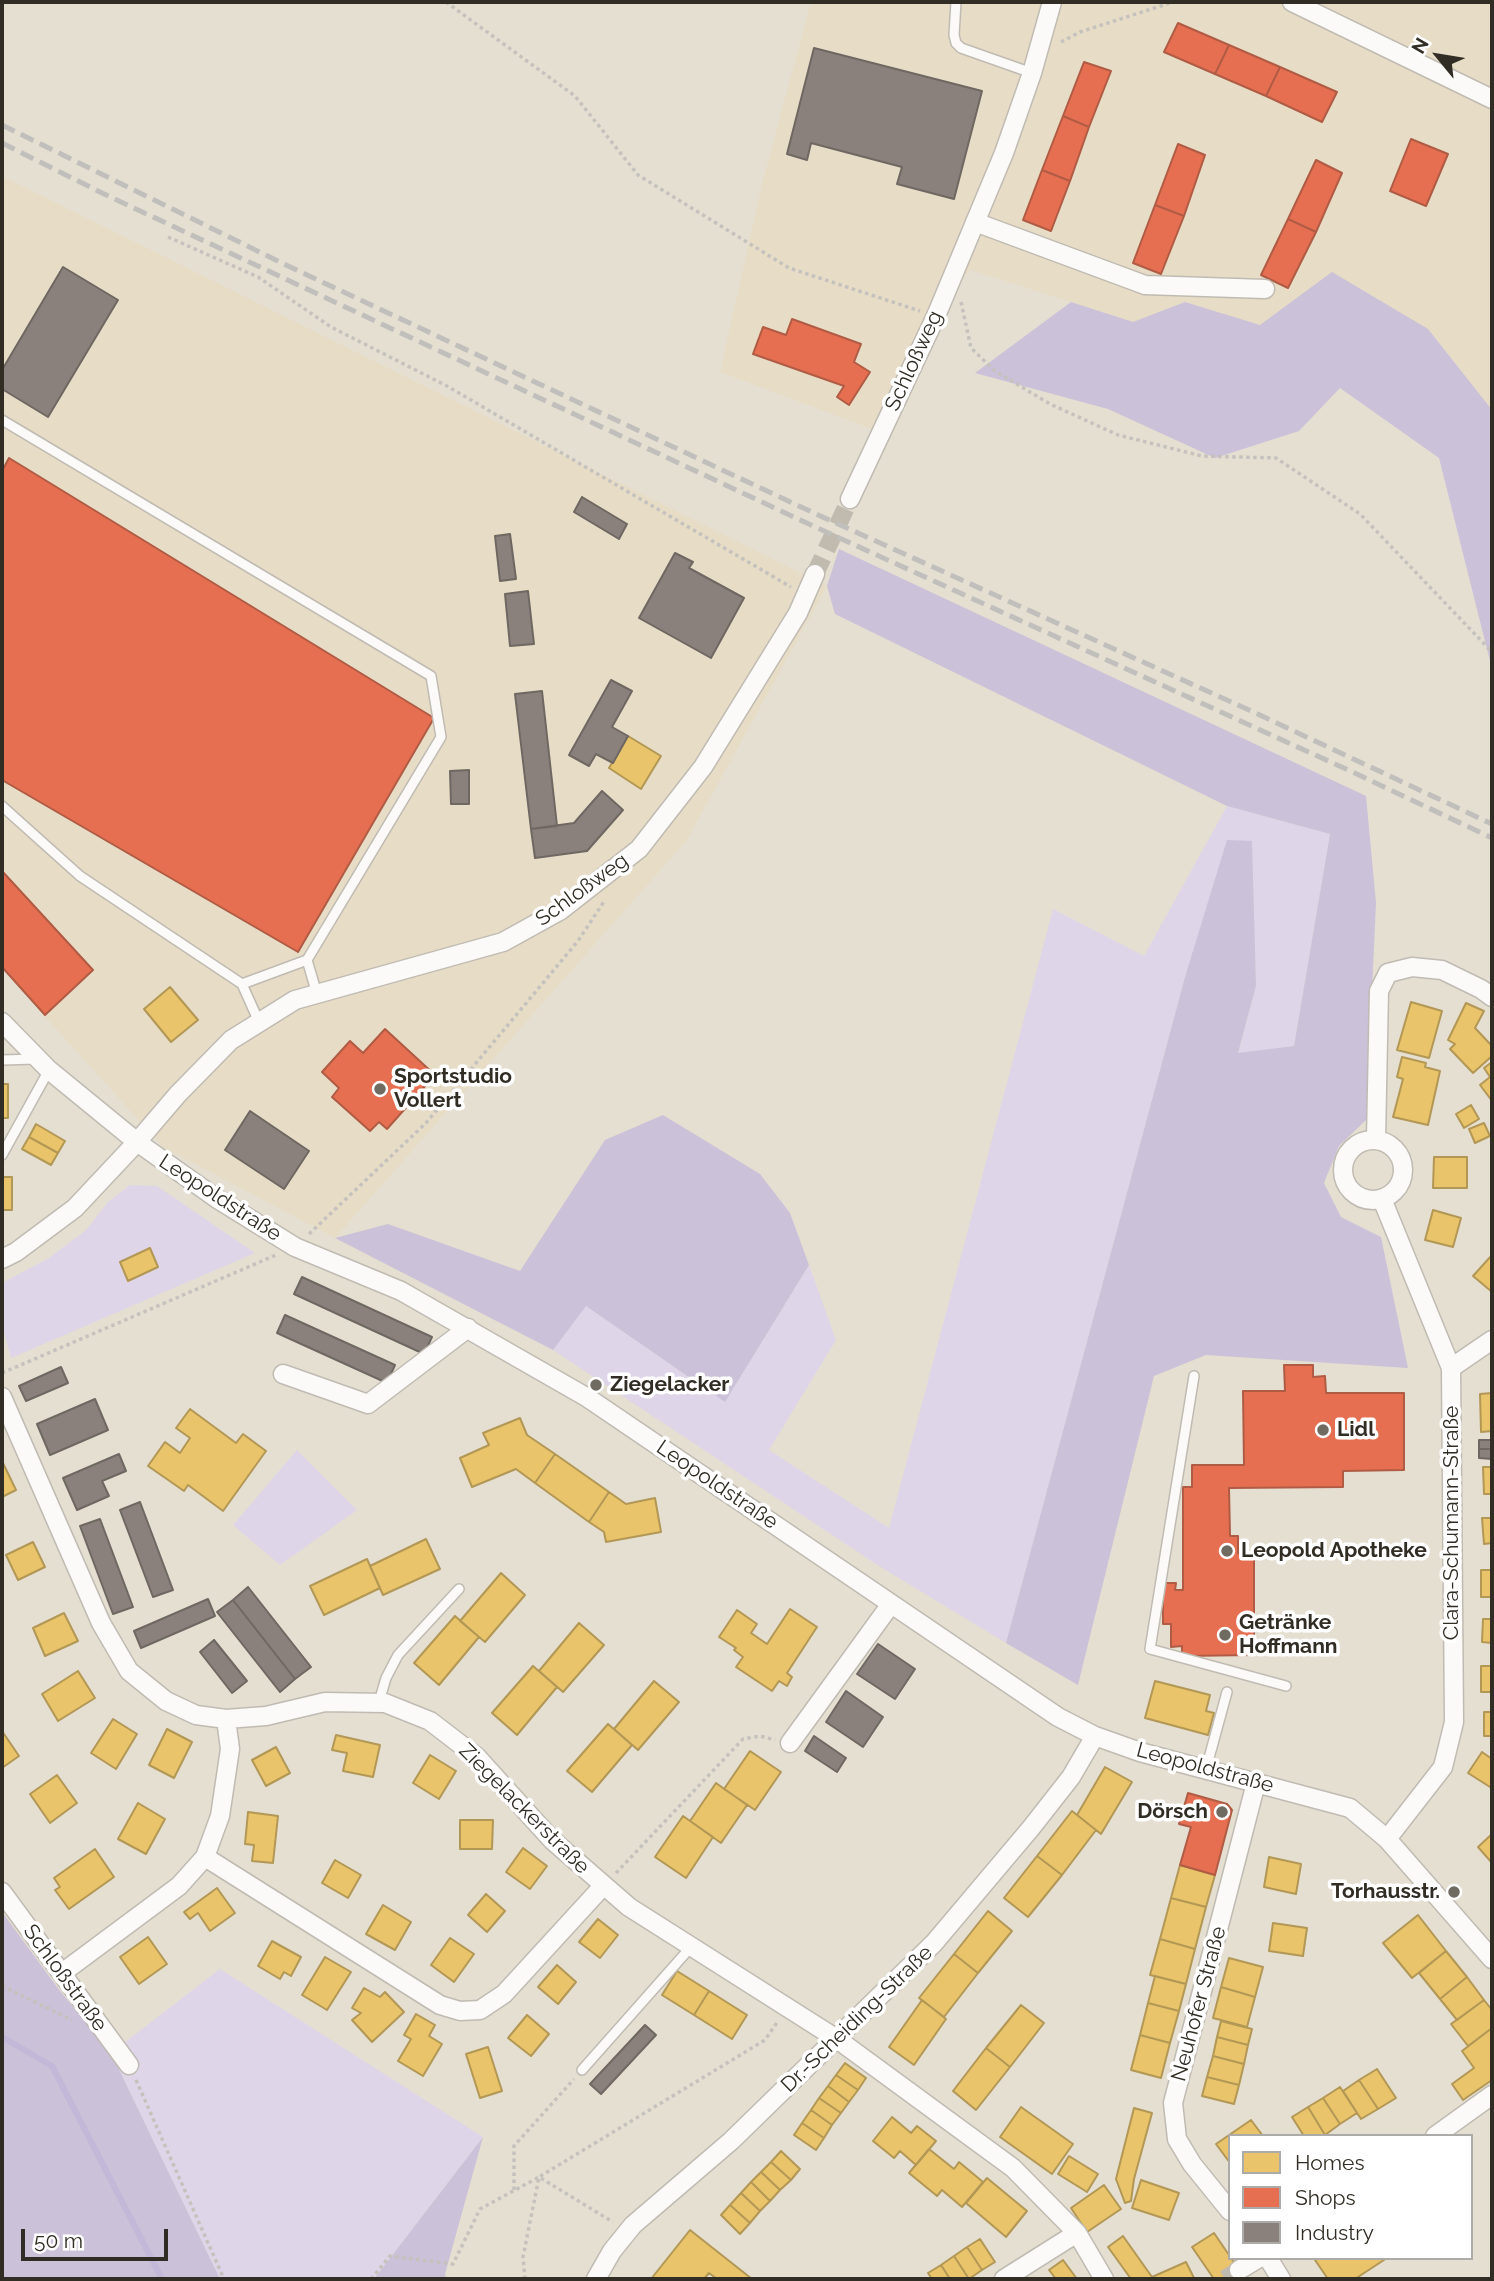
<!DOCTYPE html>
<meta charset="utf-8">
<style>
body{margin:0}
#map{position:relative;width:1494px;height:2281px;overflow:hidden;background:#e5dfd2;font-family:Raleway,sans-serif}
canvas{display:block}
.frame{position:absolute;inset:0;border:4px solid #312d24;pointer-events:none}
.legend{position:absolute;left:1228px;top:2134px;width:245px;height:126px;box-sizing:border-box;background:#fff;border:2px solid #adaba7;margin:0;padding:9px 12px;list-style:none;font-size:21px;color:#312d24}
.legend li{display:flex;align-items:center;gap:14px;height:35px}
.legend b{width:35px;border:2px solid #adaba7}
.north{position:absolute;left:1403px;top:21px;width:70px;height:70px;-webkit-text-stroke:5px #fff;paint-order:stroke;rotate:300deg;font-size:19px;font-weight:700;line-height:28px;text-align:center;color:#312d24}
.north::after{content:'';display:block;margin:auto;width:24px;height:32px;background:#312d24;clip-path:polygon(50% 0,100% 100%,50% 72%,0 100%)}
.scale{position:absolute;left:21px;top:2229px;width:147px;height:32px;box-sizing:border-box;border:4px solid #312d24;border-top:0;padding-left:9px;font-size:21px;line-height:24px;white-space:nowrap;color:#312d24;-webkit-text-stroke:5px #fff;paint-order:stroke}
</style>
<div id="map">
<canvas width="1494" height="2281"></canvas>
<div class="frame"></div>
<ul class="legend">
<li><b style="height:19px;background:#e9c46a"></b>Homes</li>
<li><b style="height:19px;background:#e76f51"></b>Shops</li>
<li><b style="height:19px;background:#8a817c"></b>Industry</li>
</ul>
<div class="north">N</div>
<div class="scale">50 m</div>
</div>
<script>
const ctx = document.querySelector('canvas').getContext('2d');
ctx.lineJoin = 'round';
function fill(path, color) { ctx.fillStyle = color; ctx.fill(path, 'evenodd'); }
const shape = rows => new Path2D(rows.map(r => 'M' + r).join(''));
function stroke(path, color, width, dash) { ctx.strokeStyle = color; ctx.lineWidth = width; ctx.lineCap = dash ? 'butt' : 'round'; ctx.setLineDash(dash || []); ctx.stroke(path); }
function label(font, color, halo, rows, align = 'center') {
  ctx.font = font + ' Raleway,sans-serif'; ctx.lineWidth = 7; ctx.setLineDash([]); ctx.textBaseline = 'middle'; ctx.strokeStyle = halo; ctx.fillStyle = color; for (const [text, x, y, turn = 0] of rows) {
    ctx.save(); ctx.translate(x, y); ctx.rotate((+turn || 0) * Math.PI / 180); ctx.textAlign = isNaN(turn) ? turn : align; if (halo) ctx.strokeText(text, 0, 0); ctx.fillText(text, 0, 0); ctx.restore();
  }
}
const built = shape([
 [811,2,1492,2,1492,483,1260,325,1185,302,1133,322,971,270,926,315,872,429,720,372,762,184],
 [2,176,827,586,687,840,335,1238,163,1147,2,969]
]);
const green = shape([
 [1227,806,1330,834,1294,1046,1238,1054,1256,986,1251,841,1185,977,1006,1643,879,1566,553,1350,585,1305,725,1402,809,1265,836,1340,769,1450,889,1528,1053,909,1144,956],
 [130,1185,157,1186,255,1253,11,1358,2,1325,2,1283,49,1258,86,1230,108,1202],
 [297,1450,357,1510,280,1565,233,1525],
 [220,1969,483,2137,374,2279,220,2279,111,2053]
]);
const forest = shape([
 [1332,272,1428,329,1492,410,1492,669,1439,458,1340,388,1299,431,1215,458,1108,409,975,373,1071,302,1133,322,1185,302,1260,325],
 [839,549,1366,796,1376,903,1366,1120,1339,1146,1324,1183,1341,1217,1381,1237,1408,1368,1206,1355,1154,1376,1078,1685,1006,1643,1185,977,1227,840,1252,841,1256,986,1238,1053,1294,1046,1330,834,1227,806,835,614,827,586],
 [663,1115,760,1174,790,1213,809,1265,725,1402,586,1306,553,1350,335,1238,388,1224,520,1271,605,1140],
 [2,1912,60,1991,111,2053,220,2279,2,2279],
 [483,2137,445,2274,446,2279,374,2279]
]);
const homes = shape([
 [628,736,661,756,641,789,609,768,628,736],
 [170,987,198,1020,171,1042,144,1009,170,987],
 [1411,1002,1442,1011,1429,1058,1397,1050,1411,1002],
 [1466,1003,1484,1011,1475,1028,1492,1046,1492,1056,1473,1073,1450,1049,1455,1044,1448,1040,1466,1003],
 [1402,1057,1426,1063,1425,1067,1440,1071,1428,1125,1393,1117,1403,1079,1397,1077,1402,1057],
 [1492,1062,1492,1101,1480,1085,1490,1077,1484,1068,1492,1062],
 [2,1084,8,1084,8,1118,2,1118,2,1084],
 [1471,1105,1479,1119,1464,1128,1456,1114,1471,1105],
 [1484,1123,1490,1136,1475,1143,1469,1129,1484,1123],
 [36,1124,65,1141,58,1153,29,1137,36,1124],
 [29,1137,58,1153,51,1165,22,1149,29,1137],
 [1434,1157,1467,1157,1467,1188,1433,1188,1434,1157],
 [2,1177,12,1177,12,1210,2,1210,2,1177],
 [1433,1210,1461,1218,1453,1247,1425,1240,1433,1210],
 [150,1248,158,1267,128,1281,120,1262,150,1248],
 [1492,1255,1492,1292,1473,1276,1492,1255],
 [1492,1393,1492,1431,1481,1432,1480,1394,1492,1393],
 [190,1409,236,1443,243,1434,266,1451,223,1511,188,1485,184,1491,148,1466,165,1442,180,1453,190,1438,176,1428,190,1409],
 [520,1418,527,1435,555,1454,535,1483,516,1469,472,1487,460,1458,489,1445,483,1433,520,1418],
 [555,1454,609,1492,589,1522,535,1483,555,1454],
 [3,1463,16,1490,2,1497,2,1464,3,1463],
 [1483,1467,1492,1467,1492,1494,1484,1494,1483,1467],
 [609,1492,626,1504,655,1498,661,1532,606,1542,604,1532,589,1522,609,1492],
 [1482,1518,1492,1518,1492,1543,1484,1544,1482,1518],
 [426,1539,440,1569,383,1595,370,1566,426,1539],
 [33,1542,45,1567,18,1580,6,1555,33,1542],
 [367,1559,380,1588,324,1615,310,1586,367,1559],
 [1481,1570,1492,1570,1492,1597,1481,1597,1481,1570],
 [501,1573,525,1595,485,1642,460,1621,501,1573],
 [790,1609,817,1627,787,1673,792,1677,787,1686,779,1681,772,1691,736,1667,743,1657,734,1650,736,1648,719,1637,737,1610,757,1624,751,1633,767,1644,790,1609],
 [64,1613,78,1641,45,1656,33,1628,64,1613],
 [455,1616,479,1637,439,1685,414,1663,455,1616],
 [1483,1619,1492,1619,1492,1643,1482,1642,1483,1619],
 [579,1623,604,1645,563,1692,539,1671,579,1623],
 [533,1666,557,1687,517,1735,492,1713,533,1666],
 [1481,1666,1492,1666,1492,1692,1481,1692,1481,1666],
 [78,1671,95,1698,58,1721,42,1694,78,1671],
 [654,1681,679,1702,638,1750,614,1729,654,1681],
 [1155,1681,1210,1695,1206,1711,1214,1713,1208,1735,1145,1718,1155,1681],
 [1484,1712,1492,1712,1492,1736,1484,1736,1484,1712],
 [113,1719,137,1734,116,1769,91,1753,113,1719],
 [608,1724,632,1745,592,1792,567,1771,608,1724],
 [167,1729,192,1742,174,1778,149,1765,167,1729],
 [2,1731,19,1756,2,1768,2,1731],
 [336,1735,380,1745,373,1777,343,1771,347,1753,332,1750,336,1735],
 [276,1747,290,1773,266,1786,252,1760,276,1747],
 [750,1751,781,1772,755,1810,724,1789,750,1751],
 [1482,1752,1492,1759,1492,1784,1490,1787,1468,1773,1482,1752],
 [430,1755,456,1771,439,1799,413,1783,430,1755],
 [1105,1767,1132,1782,1101,1834,1077,1815,1105,1767],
 [57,1775,77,1803,50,1823,30,1794,57,1775],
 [716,1783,747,1805,721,1843,690,1821,716,1783],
 [138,1803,165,1819,146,1854,118,1839,138,1803],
 [1072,1811,1096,1830,1062,1875,1037,1856,1072,1811],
 [248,1812,278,1816,273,1863,252,1861,254,1845,245,1844,248,1812],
 [683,1816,713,1837,686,1878,655,1857,683,1816],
 [460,1820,493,1820,492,1849,460,1849,460,1820],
 [1492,1834,1492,1863,1478,1847,1492,1834],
 [523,1848,547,1866,530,1889,506,1872,523,1848],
 [95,1849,114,1877,69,1909,55,1890,60,1887,54,1878,95,1849],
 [1037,1856,1062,1875,1028,1917,1004,1898,1037,1856],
 [1269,1857,1301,1864,1296,1894,1264,1887,1269,1857],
 [335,1860,361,1875,348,1898,322,1883,335,1860],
 [1180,1865,1215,1875,1206,1907,1171,1898,1180,1865],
 [217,1888,235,1913,210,1931,198,1913,190,1919,184,1912,217,1888],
 [486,1894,505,1911,487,1932,468,1915,486,1894],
 [1171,1898,1206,1907,1195,1949,1160,1939,1171,1898],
 [383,1905,411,1922,395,1950,366,1934,383,1905],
 [988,1911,1012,1931,978,1973,954,1954,988,1911],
 [1418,1915,1446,1951,1412,1978,1383,1943,1418,1915],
 [598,1919,618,1935,600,1958,579,1942,598,1919],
 [1273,1923,1307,1928,1303,1956,1269,1951,1273,1923],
 [148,1937,167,1964,139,1984,120,1957,148,1937],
 [450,1938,474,1954,454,1982,431,1965,450,1938],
 [1160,1939,1195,1949,1186,1984,1150,1975,1160,1939],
 [272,1941,301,1957,291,1976,284,1972,280,1979,258,1966,272,1941],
 [1446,1951,1467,1977,1440,1999,1419,1973,1446,1951],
 [954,1954,978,1973,944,2017,919,1998,954,1954],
 [325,1957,351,1972,327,2010,302,1995,325,1957],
 [1229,1958,1263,1967,1255,1997,1221,1987,1229,1958],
 [557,1965,576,1982,558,2004,538,1987,557,1965],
 [677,1971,709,1991,694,2015,662,1995,677,1971],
 [1155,1976,1186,1984,1179,2011,1148,2003,1155,1976],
 [1467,1977,1484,2000,1457,2020,1440,1999,1467,1977],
 [1221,1987,1255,1997,1247,2027,1213,2018,1221,1987],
 [364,1988,380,1997,385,1992,404,2012,372,2042,352,2020,361,2013,352,2008,364,1988],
 [709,1991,747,2015,732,2039,694,2015,709,1991],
 [922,2000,946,2019,914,2065,889,2047,922,2000],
 [1484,2000,1492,2010,1492,2028,1468,2046,1451,2024,1484,2000],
 [1148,2003,1179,2011,1170,2043,1140,2035,1148,2003],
 [1021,2005,1044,2023,1010,2067,986,2048,1021,2005],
 [416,2014,435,2025,429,2036,442,2044,423,2076,398,2061,411,2039,404,2035,416,2014],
 [527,2015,549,2034,531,2056,508,2038,527,2015],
 [1221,2021,1252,2029,1248,2045,1217,2037,1221,2021],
 [1492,2028,1492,2080,1463,2100,1452,2084,1474,2068,1462,2051,1492,2028],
 [1140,2035,1170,2043,1161,2078,1131,2070,1140,2035],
 [1217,2037,1248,2045,1244,2064,1213,2056,1217,2037],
 [488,2047,502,2091,480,2098,466,2054,488,2047],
 [986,2048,1010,2067,976,2110,953,2091,986,2048],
 [1213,2056,1244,2064,1239,2085,1207,2077,1213,2056],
 [845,2063,866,2078,858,2090,836,2075,845,2063],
 [1377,2069,1396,2098,1378,2109,1359,2080,1377,2069],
 [836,2075,858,2090,849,2102,828,2086,836,2075],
 [1207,2077,1239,2085,1234,2104,1202,2096,1207,2077],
 [1359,2080,1378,2109,1361,2119,1343,2091,1359,2080],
 [828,2086,849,2102,841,2113,819,2098,828,2086],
 [1340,2087,1357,2113,1340,2124,1323,2098,1340,2087],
 [819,2098,841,2113,832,2125,811,2110,819,2098],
 [1323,2098,1340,2124,1325,2135,1308,2107,1323,2098],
 [1021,2107,1073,2144,1052,2174,1000,2137,1021,2107],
 [1308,2107,1325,2135,1323,2136,1304,2136,1292,2117,1308,2107],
 [1134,2108,1152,2113,1134,2179,1131,2201,1125,2203,1116,2179,1134,2108],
 [811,2110,832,2125,824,2138,802,2123,811,2110],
 [892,2117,911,2133,917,2126,936,2141,916,2165,900,2151,894,2158,873,2141,892,2117],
 [1251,2120,1263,2136,1230,2136,1230,2163,1216,2144,1251,2120],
 [802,2123,824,2138,816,2150,794,2135,802,2123],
 [929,2149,954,2169,959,2162,983,2182,962,2207,942,2190,937,2196,909,2173,929,2149],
 [781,2151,800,2169,791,2180,771,2162,781,2151],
 [1069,2156,1098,2174,1087,2192,1058,2174,1069,2156],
 [771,2162,791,2180,780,2190,761,2172,771,2162],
 [761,2172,780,2190,770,2201,751,2182,761,2172],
 [987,2178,1027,2211,1006,2237,966,2203,987,2178],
 [1141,2180,1179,2193,1169,2220,1132,2208,1141,2180],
 [751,2182,770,2201,760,2211,741,2193,751,2182],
 [1104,2185,1121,2209,1087,2232,1071,2208,1104,2185],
 [741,2193,760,2211,750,2223,730,2205,741,2193],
 [730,2205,750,2223,740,2234,721,2215,730,2205],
 [690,2230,752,2279,717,2279,709,2273,704,2279,651,2279,690,2230],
 [1214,2233,1244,2277,1240,2279,1214,2279,1192,2247,1214,2233],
 [1123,2236,1152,2277,1186,2262,1194,2278,1131,2279,1108,2247,1123,2236],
 [980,2239,995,2262,982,2270,967,2247,980,2239],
 [967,2247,982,2270,969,2279,954,2256,967,2247],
 [954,2256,969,2279,950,2279,941,2265,954,2256],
 [1319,2258,1387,2258,1355,2279,1328,2279,1315,2260,1319,2258],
 [1063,2260,1077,2279,1056,2279,1049,2270,1063,2260],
 [941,2265,950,2279,932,2279,928,2273,941,2265]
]);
const shops = shape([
 [1178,23,1229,45,1215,74,1164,52,1178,23],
 [1229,45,1280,67,1266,96,1215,74,1229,45],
 [1084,62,1111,71,1089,127,1063,116,1084,62],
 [1280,67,1337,92,1322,122,1266,96,1280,67],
 [1063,116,1089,127,1070,181,1042,170,1063,116],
 [1411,139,1448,154,1426,206,1390,191,1411,139],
 [1178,144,1205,155,1184,216,1155,205,1178,144],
 [1316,160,1342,173,1316,232,1288,219,1316,160],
 [1042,170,1070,181,1051,231,1023,220,1042,170],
 [1155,205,1184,216,1161,274,1133,263,1155,205],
 [1288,219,1316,232,1288,288,1261,275,1288,219],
 [792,319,861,344,854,362,870,372,849,405,837,397,844,386,753,354,763,327,786,335,792,319],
 [9,458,434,718,298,952,2,780,2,471,9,458],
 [2,871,93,970,45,1015,2,967,2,871],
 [385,1029,435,1075,387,1129,379,1122,370,1131,332,1097,339,1088,322,1072,350,1041,363,1053,385,1029],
 [1284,1365,1313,1365,1313,1377,1325,1376,1326,1393,1404,1393,1404,1470,1343,1471,1343,1487,1229,1488,1230,1536,1238,1536,1238,1553,1254,1553,1254,1655,1182,1656,1182,1646,1171,1647,1171,1624,1163,1624,1163,1583,1176,1583,1175,1590,1183,1590,1183,1487,1192,1487,1192,1465,1244,1465,1243,1391,1285,1391,1284,1365],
 [1188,1793,1227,1804,1232,1810,1215,1875,1180,1865,1191,1827,1179,1824,1188,1793]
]);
const industry = shape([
 [814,48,982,91,954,199,897,184,902,167,811,143,807,160,787,154,814,48],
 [63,267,118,300,48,417,2,389,2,370,63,267],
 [582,497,627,524,619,539,574,512,582,497],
 [510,534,516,579,500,581,495,536,510,534],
 [675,553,693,562,689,568,744,598,711,658,639,618,675,553],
 [528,591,534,644,510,646,505,594,528,591],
 [611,680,632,691,612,727,628,736,613,763,596,754,589,766,569,755,611,680],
 [542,691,557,826,531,829,515,694,542,691],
 [469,770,469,804,451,804,450,771,469,770],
 [602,791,623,810,587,851,535,858,531,829,574,823,602,791],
 [250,1111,309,1151,284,1189,225,1150,250,1111],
 [302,1277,432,1337,424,1354,294,1294,302,1277],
 [285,1315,395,1365,387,1383,277,1333,285,1315],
 [61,1367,68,1383,26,1401,19,1386,61,1367],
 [95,1399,108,1430,50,1455,37,1424,95,1399],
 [1479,1440,1492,1440,1492,1449,1479,1449,1479,1440],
 [1479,1449,1492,1449,1492,1459,1479,1458,1479,1449],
 [119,1454,126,1471,102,1481,109,1496,77,1510,63,1478,119,1454],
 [140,1502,173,1590,153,1597,120,1510,140,1502],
 [100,1519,133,1607,113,1614,80,1526,100,1519],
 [248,1587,311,1667,295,1679,233,1600,248,1587],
 [208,1599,215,1616,141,1648,134,1631,208,1599],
 [233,1600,295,1679,280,1692,217,1612,233,1600],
 [214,1640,247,1681,232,1693,200,1652,214,1640],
 [878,1644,915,1669,895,1699,857,1674,878,1644],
 [846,1691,883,1717,863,1747,826,1722,846,1691],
 [814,1736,846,1758,837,1772,805,1751,814,1736],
 [645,2025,656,2035,601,2094,590,2084,645,2025]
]);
const stream = shape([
 [2,2037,52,2066,162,2279]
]);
const streetTunnel = shape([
 [815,574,850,499],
 [1225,2279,1239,2270]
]);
const path = shape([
 [446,2,575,96,638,175,789,268,920,311],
 [1061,42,1080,32,1173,2],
 [168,237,258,277,331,327,447,386,791,587],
 [961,302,971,348,995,371,1050,404,1118,435,1202,456,1276,458,1360,514,1492,652],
 [309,1234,426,1123,578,941,605,900],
 [2,1373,276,1255],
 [616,1873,743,1739,760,1736,775,1740],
 [2,1986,72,2020],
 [136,2080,224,2279],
 [514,2190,514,2146,574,2079],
 [371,2279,390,2256,453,2264,480,2209,539,2177,613,2222],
 [525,2279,523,2257,539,2177,765,2040,778,2021]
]);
const lane = shape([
 [956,2,954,35,956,43,961,48,1032,73],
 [2,420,431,676,441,737,307,960,317,994],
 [2,806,80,876,242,984,259,1022],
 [242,984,307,960],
 [2,1060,36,1059],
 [2,1155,49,1070],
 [1194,1376,1150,1649,1286,1686],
 [379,1702,386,1678,398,1655,459,1589],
 [1206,1769,1227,1692],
 [582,2070,690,1948]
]);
const street = shape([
 [1292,2,1492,99],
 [975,222,1145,285,1265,289],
 [850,499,936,316,1004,153,1032,73,1052,2],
 [2,1022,49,1070,137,1142,216,1198,295,1247,401,1291,588,1398,1058,1717,1095,1736,1140,1752,1350,1808,1387,1839,1492,1959],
 [1376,1139,1379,991,1388,973,1412,967,1442,970,1481,989,1492,997],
 '1343 1170a30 30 0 1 1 60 0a30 30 0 1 1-60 0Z',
 [1382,1199,1451,1368,1454,1722,1443,1767,1387,1839],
 [2,1259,16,1252,75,1208,137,1142,178,1094,231,1040,295,1000,503,942,561,910,639,849,703,767,798,613,815,574],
 [1451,1368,1492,1340],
 [283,1374,368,1404,468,1328],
 [2,1397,101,1623,129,1671,166,1701,196,1715,226,1719,266,1716,325,1702,385,1703,430,1721,477,1757,552,1840,629,1907,837,2039,1013,2168,1077,2233,1104,2279],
 [790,1743,891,1604],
 [205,1857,440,2005,460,2011,480,2010,504,1994,603,1886],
 [2,1892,129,2065],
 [62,1973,179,1886,205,1857,220,1816,230,1749,226,1719],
 [1435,2136,1492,2095],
 [1230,2211,1192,2164,1177,2139,1173,2103,1256,1783],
 [1268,2258,1281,2279],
 [1239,2270,1259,2258],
 [596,2279,612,2251,633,2225,731,2141,934,1943,1031,1828,1071,1777,1095,1736],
 [1004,2279,1077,2233]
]);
const rail = shape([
 [2,125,286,265,816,514,1249,710,1492,824],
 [2,143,104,194,811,525,1359,775,1492,838]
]);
const markers = [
 [380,1089,7,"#706b61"],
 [596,1385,7,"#706b61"],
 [1323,1430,7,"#706b61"],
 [1227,1551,7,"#706b61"],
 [1225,1635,7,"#706b61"],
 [1222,1812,7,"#706b61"],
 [1454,1892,7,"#706b61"]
];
const streetNames = [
 ["Schloßweg",914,361,-65],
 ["Schloßweg",582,890,-36],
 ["Leopoldstraße",220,1198,33],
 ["Leopoldstraße",717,1485,34],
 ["Clara-Schumann-Straße",1452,1523,-90],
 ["Leopoldstraße",1205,1768,15],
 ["Ziegelackerstraße",524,1809,45],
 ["Schloßstraße",65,1978,54],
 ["Neuhofer Straße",1199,2004,-75],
 ["Dr.-Scheiding-Straße",857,2019,-44]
];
const poiNames = [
 ["Sportstudio",394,1077],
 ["Vollert",394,1101],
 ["Ziegelacker",610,1385],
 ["Lidl",1337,1430],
 ["Leopold Apotheke",1241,1551],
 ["Getränke",1239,1623],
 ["Hoffmann",1239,1647],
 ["Dörsch",1208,1812,"right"],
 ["Torhausstr.",1440,1892,"right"]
];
fill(built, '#e7dcc6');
fill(green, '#ded5e8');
fill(forest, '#cbc1d8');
fill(homes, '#e9c46a');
stroke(homes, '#b29755', 2);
fill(shops, '#e76f51');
stroke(shops, '#b05b44', 2);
fill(industry, '#8a817c');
stroke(industry, '#6f6862', 2);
stroke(stream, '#c3b8d8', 6);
stroke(streetTunnel, '#c1bbaf', 18, [18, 9]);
stroke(lane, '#c0bbb2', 12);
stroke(street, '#c0bbb2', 21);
stroke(path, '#c5c2be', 3.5, [3.5, 3.5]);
stroke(lane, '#fbfaf8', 9);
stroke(street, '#fbfaf8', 18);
stroke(rail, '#c0bfbb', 5, [14, 7]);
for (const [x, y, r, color] of markers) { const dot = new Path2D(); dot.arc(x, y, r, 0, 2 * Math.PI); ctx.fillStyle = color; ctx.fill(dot); stroke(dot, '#fff', 2.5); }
label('21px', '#312d24', '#fff', streetNames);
label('bold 21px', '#312d24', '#fff', poiNames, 'left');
</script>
